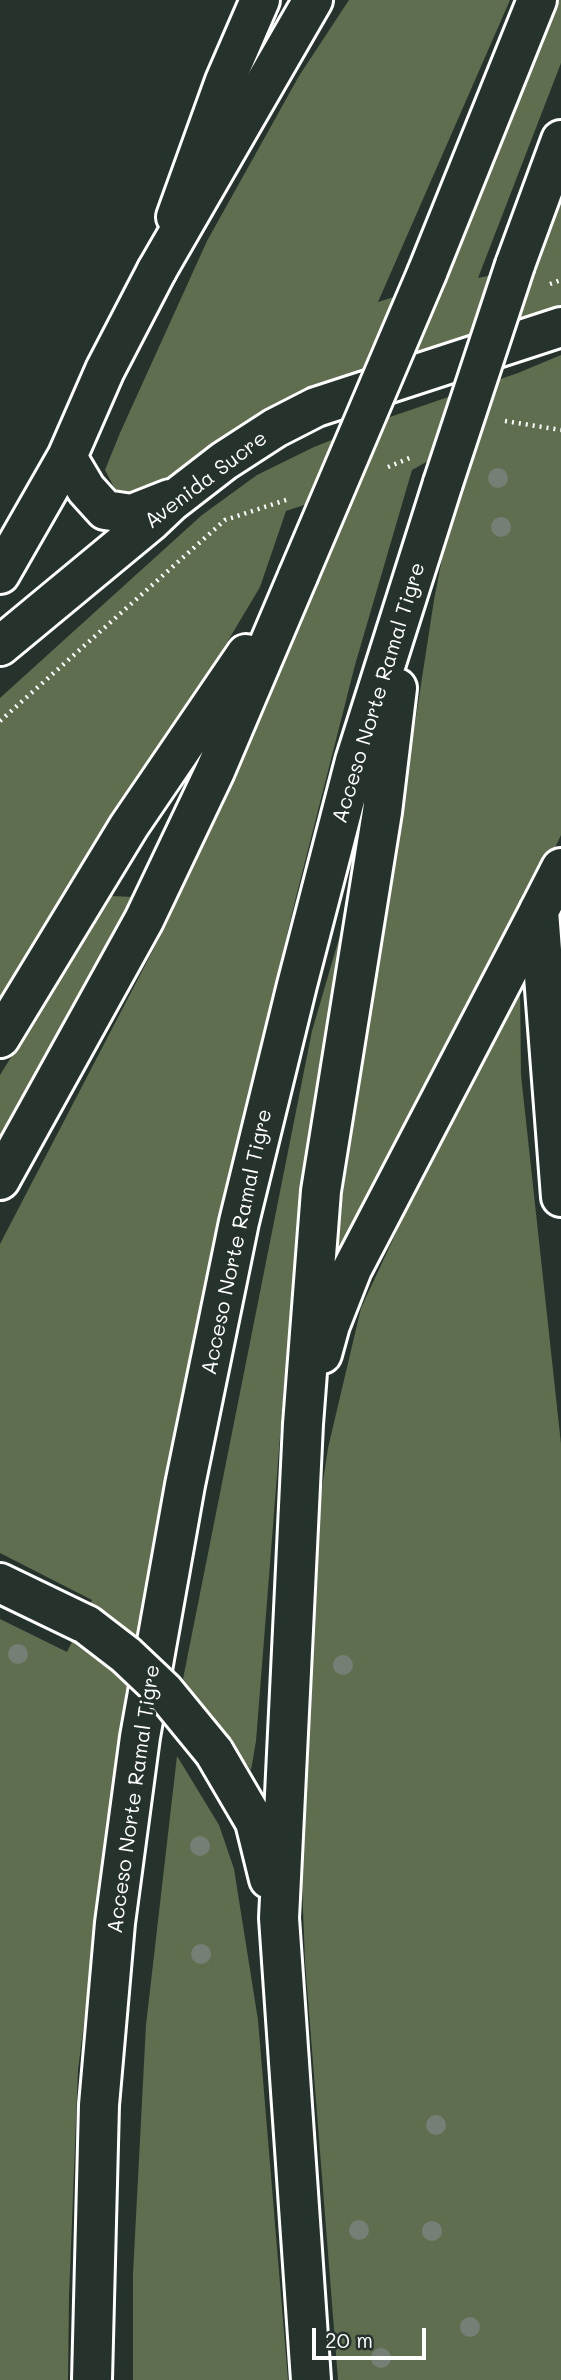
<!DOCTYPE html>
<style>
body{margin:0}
#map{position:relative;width:561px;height:2380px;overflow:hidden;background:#26332d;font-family:Mali,sans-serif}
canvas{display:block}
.scale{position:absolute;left:312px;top:2328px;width:114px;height:32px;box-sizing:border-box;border:4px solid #fff;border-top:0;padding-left:9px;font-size:21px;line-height:24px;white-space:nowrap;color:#fff;-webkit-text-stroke:5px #26332d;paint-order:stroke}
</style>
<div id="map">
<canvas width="561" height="2380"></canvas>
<div class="scale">20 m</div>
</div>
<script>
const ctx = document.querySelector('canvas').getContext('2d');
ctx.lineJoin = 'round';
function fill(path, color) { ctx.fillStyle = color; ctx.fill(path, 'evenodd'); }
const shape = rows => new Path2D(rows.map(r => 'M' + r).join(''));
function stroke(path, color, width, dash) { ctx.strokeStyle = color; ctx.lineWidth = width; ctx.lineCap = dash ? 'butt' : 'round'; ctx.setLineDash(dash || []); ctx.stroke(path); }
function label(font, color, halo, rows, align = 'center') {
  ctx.font = font + ' Mali,sans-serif'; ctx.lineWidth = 7; ctx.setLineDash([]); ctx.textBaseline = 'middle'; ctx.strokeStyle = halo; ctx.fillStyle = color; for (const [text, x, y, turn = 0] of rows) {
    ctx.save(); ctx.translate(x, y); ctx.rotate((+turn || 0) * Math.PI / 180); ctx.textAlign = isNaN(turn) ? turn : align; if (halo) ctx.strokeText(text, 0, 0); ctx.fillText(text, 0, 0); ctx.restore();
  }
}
const green = shape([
 [349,0,510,0,378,302,439,283,551,0,561,0,561,63,478,278,526,268,561,181,561,316,174,487,134,498,116,491,105,470,120,433,207,241,299,76],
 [561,355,561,835,537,886,337,1259,334,1250,434,600,452,507,472,436,412,470,355,665,296,897,239,1139,105,1857,78,2070,69,2296,68,2380,0,2380,0,1619,67,1652,92,1600,0,1553,0,1244,165,927,226,793,352,489,286,511,260,587,88,876,0,1011,0,698,202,515,257,475,314,447,390,417,518,373],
 [111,896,133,897,0,1153,0,1075],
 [347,911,284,1386,256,1741,251,1770,183,1679,312,1031],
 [520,991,521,1075,561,1444,561,2380,338,2380,305,1961,298,1781,308,1580,328,1448,361,1308,409,1205],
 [177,1756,219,1825,234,1869,258,2020,288,2380,133,2380,133,2274,146,2025]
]);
const path = shape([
 [550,284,561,280],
 [505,421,561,430],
 [388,467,412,457],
 [0,721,225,520,289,499]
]);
const tertiary = shape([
 [176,217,225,81,260,0],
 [561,868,539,911,561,1197]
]);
const secondary = shape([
 [67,457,86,489,105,510,132,514,170,499],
 [0,574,67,457,105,370,157,270],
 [0,646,151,521,171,502,224,461,275,428,316,407,561,327]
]);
const motorway = shape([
 [515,265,561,140],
 [157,270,313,0],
 [427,273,537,0],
 [0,1038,129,826,246,654],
 [0,1180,144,920,215,771,298,576],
 [322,1354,330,1325,352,1269,539,911],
 [0,1583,87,1625],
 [214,1752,255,1822,269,1879],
 [92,2380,99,2105,115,1923,140,1737,185,1485,239,1222,297,985,355,761,443,483],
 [311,2380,279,1918,303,1424,321,1191,382,812,397,688]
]);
const motorwayBridge = shape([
 [443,483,515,265],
 [298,576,427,273],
 [87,1625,126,1655,164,1691,214,1752]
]);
const trees = [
 [498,478],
 [501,527],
 [18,1654],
 [343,1665],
 [200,1846],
 [201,1954],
 [436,2125],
 [359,2230],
 [432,2231],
 [470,2327],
 [381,2358]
];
const streetNames = [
 ["Avenida Sucre",206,480,-37],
 ["Acceso Norte Ramal Tigre",379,693,-73],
 ["Acceso Norte Ramal Tigre",237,1242,-78],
 ["Acceso Norte Ramal Tigre",134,1799,-82]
];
fill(green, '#606e50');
stroke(tertiary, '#fff', 44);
stroke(secondary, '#fff', 44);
stroke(motorway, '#fff', 44);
stroke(path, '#fff', 4.5, [2, 5]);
stroke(tertiary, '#26332d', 38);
stroke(secondary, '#26332d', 38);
stroke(motorway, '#26332d', 38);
stroke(motorwayBridge, '#fff', 44, []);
stroke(motorwayBridge, '#26332d', 38);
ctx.fillStyle = '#767f75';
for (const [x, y] of trees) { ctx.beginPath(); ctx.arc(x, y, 10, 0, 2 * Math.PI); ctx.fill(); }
label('21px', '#fff', '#26332d', streetNames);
</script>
